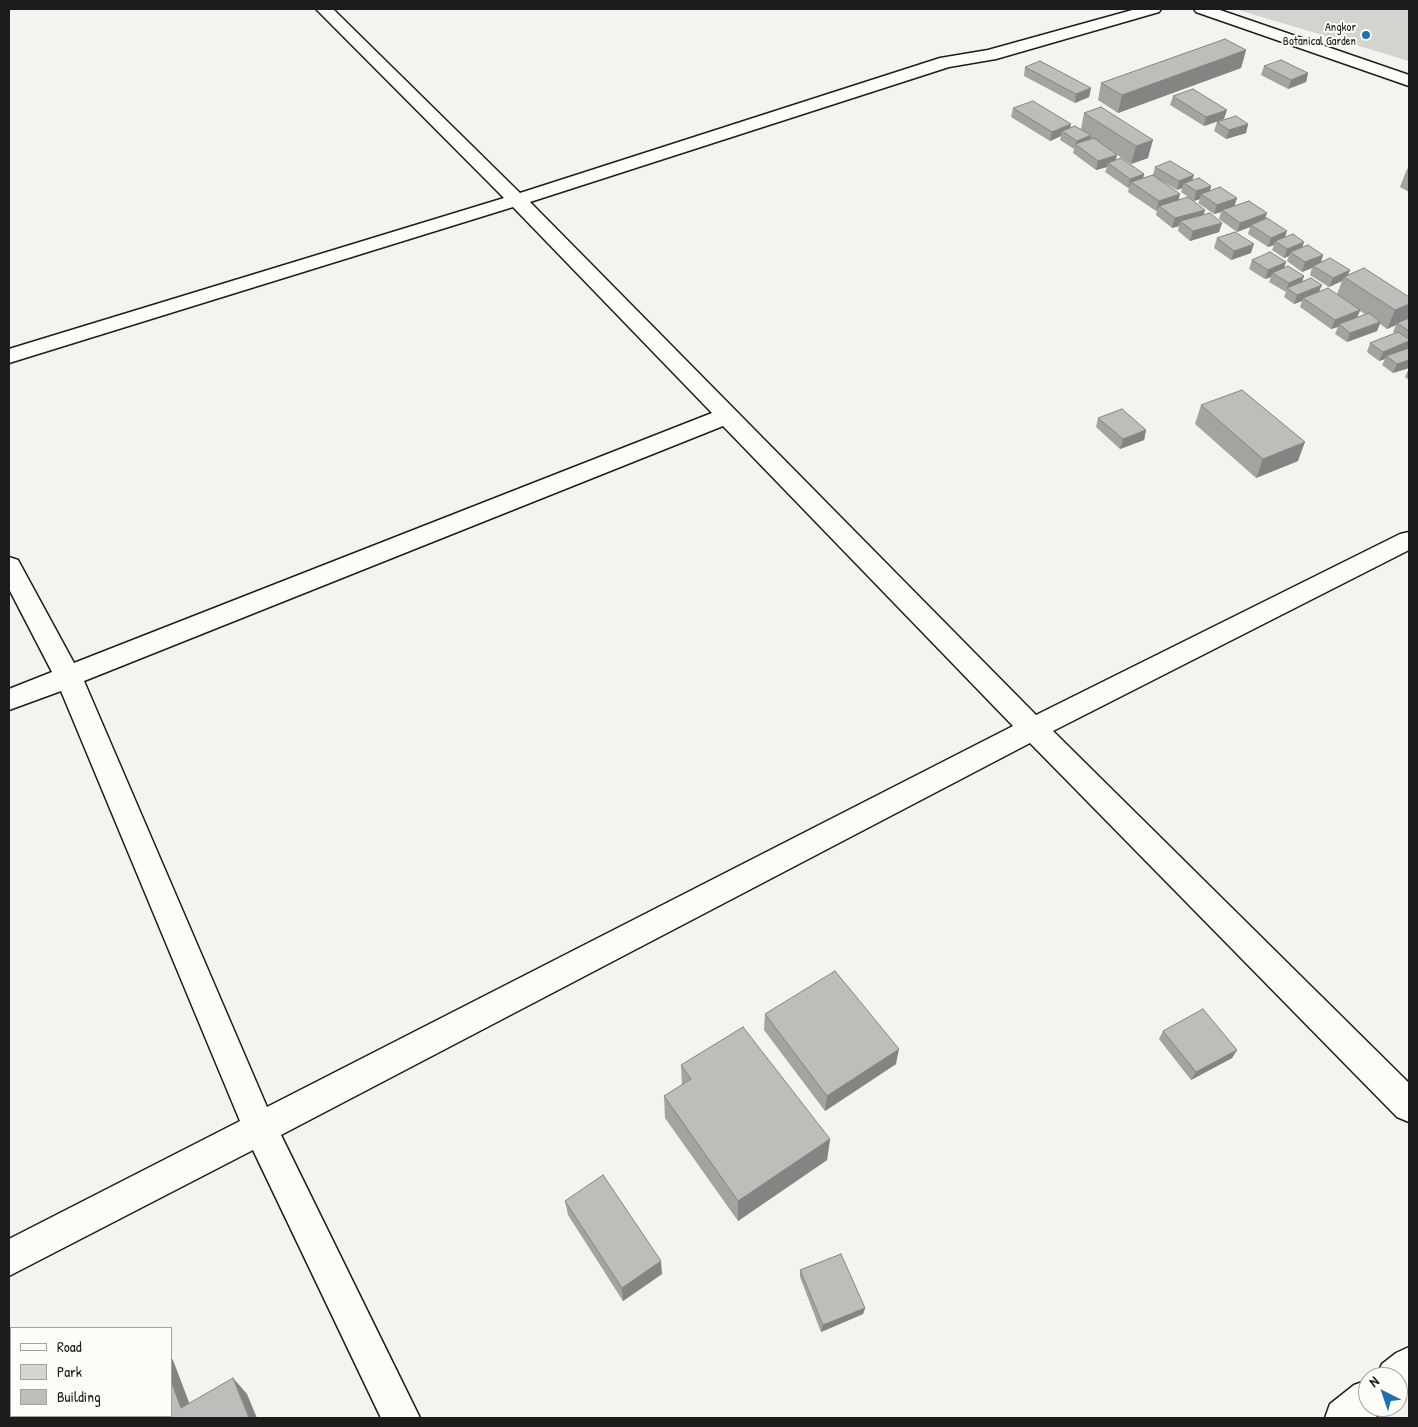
<!DOCTYPE html>
<style>
body{margin:0}
#map{position:relative;width:1418px;height:1427px;overflow:hidden;background:#f4f3ee;font-family:"Patrick Hand",sans-serif}
canvas{display:block}
.frame{position:absolute;inset:0;border:10px solid #1c1c1c;pointer-events:none}
.legend{position:absolute;left:10px;top:1327px;width:162px;height:90px;box-sizing:border-box;background:#fdfcf7;border:1px solid #a3a29f;margin:0;padding:6px 9px;list-style:none;font-size:15px;color:#1c1c1c}
.legend li{display:flex;align-items:center;gap:10px;height:25px}
.legend b{width:25px;border:1px solid #a3a29f}
.north{position:absolute;left:1358px;top:1367px;width:50px;height:50px;box-sizing:border-box;background:#fdfcf7;border:1px solid #a3a29f;border-radius:50%;rotate:319deg;font-size:14px;font-weight:700;line-height:20px;text-align:center;color:#1c1c1c}
.north::after{content:'';display:block;margin:auto;width:18px;height:22px;background:#1f6fb2;clip-path:polygon(50% 0,100% 100%,50% 72%,0 100%)}
</style>
<div id="map">
<canvas width="1418" height="1427"></canvas>
<div class="frame"></div>
<ul class="legend">
<li><b style="height:6px;background:#fdfcf7"></b>Road</li>
<li><b style="height:14px;background:#d4d3cf"></b>Park</li>
<li><b style="height:14px;background:#bebdba"></b>Building</li>
</ul>
<div class="north">N</div>
</div>
<script>
const ctx = document.querySelector('canvas').getContext('2d');
ctx.lineJoin = 'round';
function fill(path, color) { ctx.fillStyle = color; ctx.fill(path, 'evenodd'); }
const shape = rows => new Path2D(rows.map(r => 'M' + r).join(''));
function stroke(path, color, width, dash) { ctx.strokeStyle = color; ctx.lineWidth = width; ctx.lineCap = dash ? 'butt' : 'round'; ctx.setLineDash(dash || []); ctx.stroke(path); }
function label(font, color, halo, rows, align = 'center') {
  ctx.font = font + ' "Patrick Hand",sans-serif'; ctx.lineWidth = 4; ctx.setLineDash([]); ctx.textBaseline = 'middle'; ctx.strokeStyle = halo; ctx.fillStyle = color; for (const [text, x, y, turn = 0] of rows) {
    ctx.save(); ctx.translate(x, y); ctx.rotate((+turn || 0) * Math.PI / 180); ctx.textAlign = isNaN(turn) ? turn : align; if (halo) ctx.strokeText(text, 0, 0); ctx.fillText(text, 0, 0); ctx.restore();
  }
}
const green = shape([
 [1235,9,1409,9,1409,61]
]);
const minor = shape([
 [316,9,333,9,520,193,940,58,988,50,1136,9,1161,9,1159,12,996,59,949,67,530,202,1036,715,1400,534,1409,532,1409,550,1053,731,1409,1083,1409,1122,1397,1117,1030,743,281,1135,420,1418,381,1418,253,1150,9,1276,9,1239,240,1121,61,691,9,710,9,689,52,672,9,589,9,557,18,560,74,663,712,413,513,207,9,363,9,349,504,198,316,9],
 [723,426,1013,726,267,1107,84,681,723,426],
 [1409,1347,1409,1390,1398,1395,1398,1377,1376,1377,1382,1364,1396,1353,1409,1347],
 [1368,1380,1368,1407,1384,1407,1382,1413,1374,1418,1325,1418,1330,1404,1354,1385,1368,1380]
]);
const major = shape([
 [1194,9,1217,9,1409,75,1409,86,1196,12,1194,9]
]);
const wall = shape([
 [1246,50,1241,68,1118,113,1098,100,1101,83],
 [1264,66,1308,73,1306,82,1288,89,1261,75],
 [1025,67,1091,88,1089,97,1075,103,1024,76],
 [1173,96,1224,119,1204,126,1170,105],
 [1101,107,1148,158,1131,164,1107,148,1116,160,1144,174,1143,178,1153,175,1155,167,1194,175,1192,180,1210,191,1237,198,1234,206,1266,219,1285,237,1304,242,1302,247,1323,255,1321,262,1350,270,1348,275,1409,318,1409,344,1407,349,1409,348,1409,380,1405,377,1409,368,1393,373,1382,365,1385,359,1379,361,1367,352,1370,343,1395,333,1393,332,1396,325,1387,329,1380,324,1377,331,1347,342,1335,334,1338,327,1331,329,1300,307,1302,301,1294,304,1284,297,1286,292,1269,282,1271,277,1265,279,1249,269,1252,260,1284,268,1304,276,1302,282,1319,291,1337,294,1342,281,1329,287,1310,275,1312,268,1302,272,1287,261,1289,256,1284,258,1272,250,1274,245,1268,247,1248,234,1250,227,1237,232,1219,219,1221,212,1214,214,1198,203,1200,199,1194,201,1181,192,1182,188,1177,190,1162,181,1179,200,1205,210,1203,215,1222,223,1219,232,1190,241,1178,231,1179,226,1172,228,1156,215,1157,210,1156,211,1128,192,1129,187,1128,188,1105,172,1107,167,1096,170,1073,153,1074,149,1060,140,1061,136,1050,141,1011,117,1013,108,1070,128,1081,129,1084,113],
 [1360,311,1365,314,1357,318],
 [1217,122,1248,124,1246,133,1226,139,1214,131],
 [1409,168,1409,192,1400,187,1407,169],
 [1217,238,1251,253,1231,260,1214,248],
 [1201,405,1298,461,1256,478,1195,424],
 [1098,418,1146,430,1144,440,1120,449,1096,427],
 [765,1014,896,1064,825,1111,764,1030],
 [1163,1031,1237,1050,1232,1058,1191,1080,1159,1039],
 [681,1065,830,1139,827,1160,738,1221,665,1118,664,1096,682,1085],
 [565,1201,662,1274,623,1301,568,1215],
 [800,1270,865,1308,863,1314,821,1332,800,1277]
]);
const shadedWall = shape([
 [1246,50,1241,68,1118,113,1122,95],
 [1308,73,1306,82,1288,89,1291,80],
 [1091,88,1089,97,1075,103,1076,94],
 [1227,110,1224,119,1204,126,1206,117],
 [1071,124,1069,133,1062,131,1061,136,1050,141,1052,132],
 [1248,124,1246,133,1226,139,1229,130],
 [1091,135,1089,144,1076,145,1077,141],
 [1153,140,1148,158,1131,164,1136,146],
 [1117,155,1115,164,1108,163,1107,167,1096,170,1098,161],
 [1144,174,1142,183,1131,182,1129,187,1128,188,1130,179],
 [1194,175,1191,184,1184,183,1182,188,1177,190,1179,181],
 [1211,186,1209,195,1201,194,1200,199,1194,201,1196,191],
 [1180,194,1178,203,1159,206,1157,210,1156,211,1159,201],
 [1237,198,1234,207,1222,210,1221,212,1214,214,1217,205],
 [1205,210,1202,219,1180,221,1179,226,1172,228,1175,218],
 [1267,213,1264,222,1251,225,1250,227,1237,232,1240,223],
 [1222,223,1219,232,1190,241,1193,231],
 [1287,231,1284,240,1275,241,1274,245,1268,247,1271,238],
 [1304,242,1301,251,1290,252,1289,256,1284,258,1287,249],
 [1254,244,1251,253,1231,260,1234,251],
 [1323,255,1320,265,1313,266,1312,268,1302,272,1305,262],
 [1286,262,1283,272,1272,273,1271,277,1265,279,1268,270],
 [1350,270,1346,279,1344,277,1342,281,1329,287,1333,278],
 [1304,276,1301,285,1287,288,1285,292,1289,283],
 [1322,285,1318,294,1303,298,1302,301,1294,304,1297,295],
 [1409,304,1409,317,1408,320,1397,323,1396,325,1387,329,1395,310],
 [1360,310,1356,319,1339,324,1338,327,1331,329,1335,320],
 [1380,322,1377,331,1347,342,1350,333],
 [1409,341,1409,344,1407,350,1386,356,1385,359,1379,361,1383,352],
 [1409,360,1409,368,1393,373,1397,364],
 [1146,430,1144,440,1120,449,1123,439],
 [1305,442,1298,461,1256,478,1263,459],
 [899,1049,896,1064,825,1111,827,1096],
 [1237,1050,1232,1058,1191,1080,1196,1072],
 [830,1139,827,1160,738,1221,738,1201],
 [661,1261,662,1274,623,1301,622,1288],
 [865,1308,863,1314,821,1332,823,1325],
 [171,1358,173,1360,195,1418,181,1408,171,1381],
 [233,1378,247,1394,257,1418,249,1418]
]);
const building = shape([
 [1225,39,1246,50,1122,95,1101,83,1225,39],
 [1281,60,1308,73,1291,80,1264,66,1281,60],
 [1040,61,1091,88,1076,94,1025,67,1040,61],
 [1193,89,1227,110,1206,117,1173,96,1193,89],
 [1033,101,1071,124,1052,132,1013,108,1033,101],
 [1101,107,1153,140,1136,146,1084,113,1101,107],
 [1236,116,1248,124,1229,130,1217,122,1236,116],
 [1075,126,1091,135,1077,141,1062,131,1075,126],
 [1094,138,1117,155,1098,161,1075,144,1094,138],
 [1121,158,1144,174,1130,179,1108,163,1121,158],
 [1170,161,1194,175,1179,181,1155,167,1170,161],
 [1153,175,1180,194,1159,201,1131,182,1153,175],
 [1199,178,1211,186,1196,191,1184,183,1199,178],
 [1220,187,1237,198,1217,205,1201,194,1220,187],
 [1188,197,1205,210,1175,218,1159,206,1188,197],
 [1249,201,1267,213,1240,223,1222,210,1249,201],
 [1210,213,1222,223,1193,231,1180,221,1210,213],
 [1267,218,1287,231,1271,238,1251,225,1267,218],
 [1235,232,1254,244,1234,251,1217,238,1235,232],
 [1293,234,1304,242,1287,249,1275,241,1293,234],
 [1308,245,1323,255,1305,262,1290,252,1308,245],
 [1270,252,1286,262,1268,270,1252,260,1270,252],
 [1330,258,1350,270,1333,278,1313,266,1330,258],
 [1288,266,1304,276,1289,283,1272,273,1288,266],
 [1364,268,1409,297,1409,304,1395,310,1344,277,1364,268],
 [1311,278,1322,285,1297,295,1287,288,1311,278],
 [1328,288,1360,310,1335,320,1303,298,1328,288],
 [1369,313,1380,322,1350,333,1339,324,1369,313],
 [1409,318,1409,331,1397,323,1409,318],
 [1398,332,1409,339,1409,341,1383,352,1370,343,1398,332],
 [1409,348,1409,360,1397,364,1386,356,1409,348],
 [1242,390,1305,442,1263,459,1201,405,1242,390],
 [1122,409,1146,430,1123,439,1098,418,1122,409],
 [835,971,899,1049,827,1096,765,1014,835,971],
 [1203,1009,1237,1050,1196,1072,1163,1031,1203,1009],
 [743,1027,830,1139,738,1201,664,1096,691,1079,681,1065,743,1027],
 [603,1175,661,1261,622,1288,565,1201,603,1175],
 [841,1254,865,1308,823,1325,800,1270,841,1254],
 [233,1378,249,1418,100,1418,99,1416,171,1416,171,1381,181,1408,233,1378]
]);
const markers = [
 [1366,35,5,"#1f6fb2"]
];
const farPoinames = [
 ["Angkor",1356,28],
 ["Botanical Garden",1356,42]
];
fill(green, '#d4d3cf');
stroke(minor, '#1c1c1c', 3);
stroke(major, '#1c1c1c', 3);
fill(minor, '#fdfcf7');
fill(major, '#fdfcf7');
fill(wall, '#a3a3a0');
fill(shadedWall, '#858482');
fill(building, '#bebdba');
stroke(building, '#858482', 1);
for (const [x, y, r, color] of markers) { const dot = new Path2D(); dot.arc(x, y, r, 0, 2 * Math.PI); ctx.fillStyle = color; ctx.fill(dot); stroke(dot, '#fdfcf7', 2); }
label('12px', '#1c1c1c', '#fdfcf7', farPoinames, 'right');
</script>
